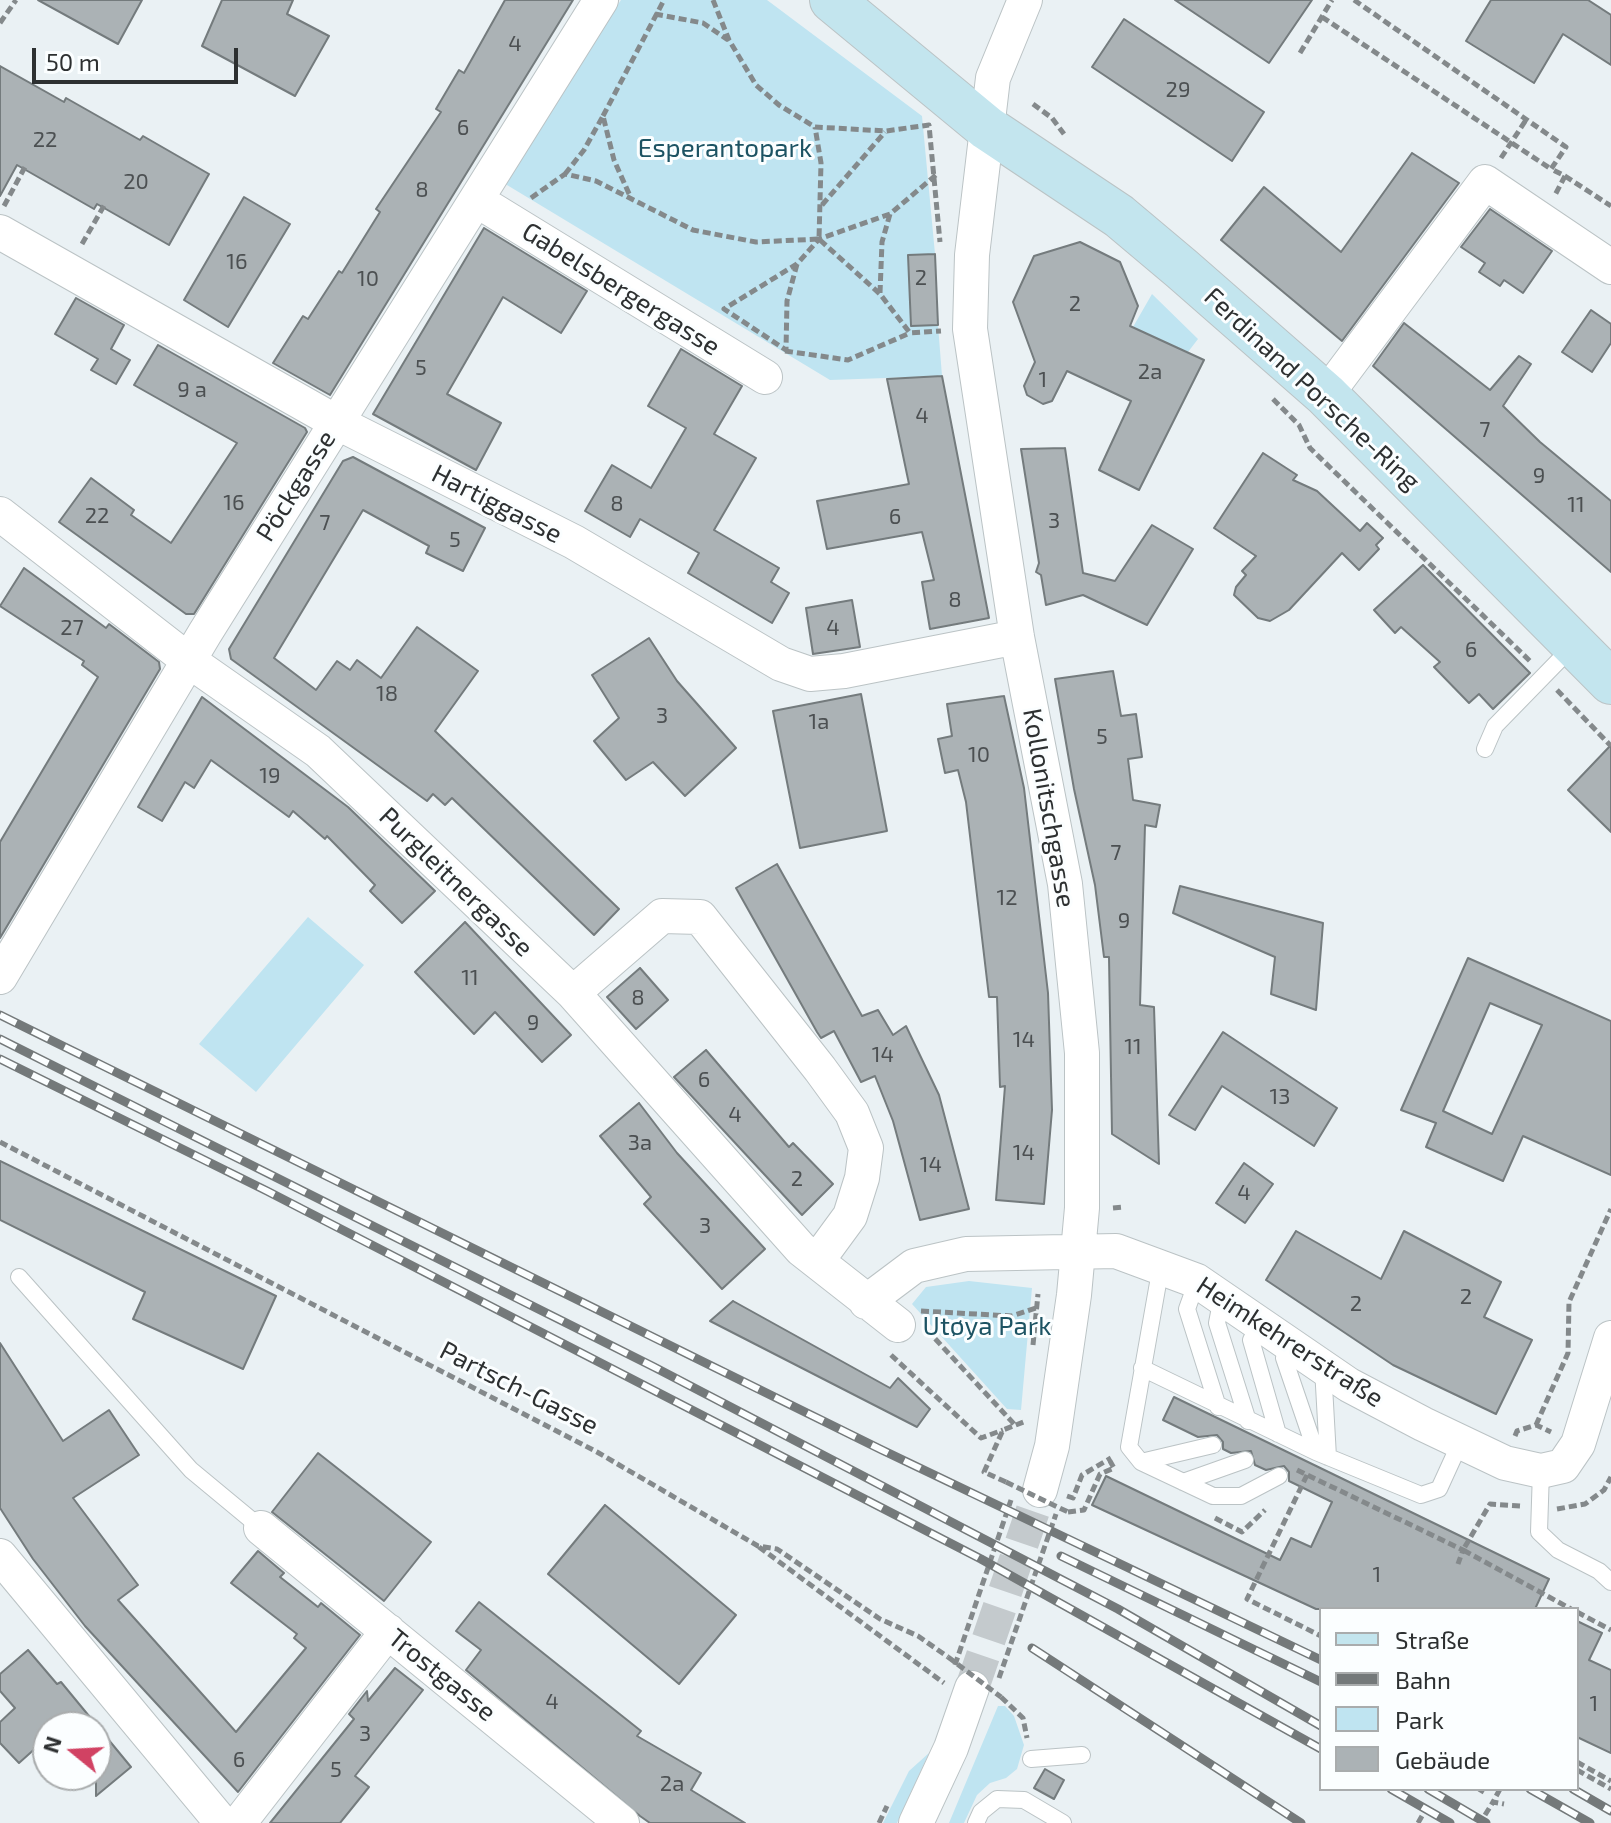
<!DOCTYPE html>
<meta charset="utf-8">
<style>
body{margin:0}
#map{position:relative;width:1611px;height:1823px;overflow:hidden;background:#eaf1f4;font-family:"Exo 2",sans-serif}
canvas{display:block}
.legend{position:absolute;left:1319px;top:1607px;width:260px;height:184px;box-sizing:border-box;background:#fbfeff;border:2px solid #a9acad;margin:0;padding:10px 14px;list-style:none;font-size:24px;color:#2d3031}
.legend li{display:flex;align-items:center;gap:16px;height:40px}
.legend b{width:40px;border:2px solid #a9acad}
.north{position:absolute;left:32px;top:1711px;width:80px;height:80px;box-sizing:border-box;background:#fbfeff;border:2px solid #a9acad;border-radius:50%;rotate:288deg;font-size:22px;font-weight:700;line-height:32px;text-align:center;color:#2d3031}
.north::after{content:'';display:block;margin:auto;width:28px;height:36px;background:#d14263;clip-path:polygon(50% 0,100% 100%,50% 72%,0 100%)}
.scale{position:absolute;left:32px;top:48px;width:206px;height:36px;box-sizing:border-box;border:4px solid #2d3031;border-top:0;padding-left:10px;font-size:24px;line-height:28px;white-space:nowrap;color:#2d3031;-webkit-text-stroke:6px #fbfeff;paint-order:stroke}
</style>
<div id="map">
<canvas width="1611" height="1823"></canvas>
<ul class="legend">
<li><b style="height:10px;background:#c3e5ee"></b>Straße</li>
<li><b style="height:10px;background:#74797a"></b>Bahn</li>
<li><b style="height:22px;background:#bfe4f1"></b>Park</li>
<li><b style="height:22px;background:#abb2b5"></b>Gebäude</li>
</ul>
<div class="north">N</div>
<div class="scale">50 m</div>
</div>
<script>
const ctx = document.querySelector('canvas').getContext('2d');
ctx.lineJoin = 'round';
function fill(path, color) { ctx.fillStyle = color; ctx.fill(path, 'evenodd'); }
const shape = rows => new Path2D(rows.map(r => 'M' + r).join(''));
function stroke(path, color, width, dash) { ctx.strokeStyle = color; ctx.lineWidth = width; ctx.lineCap = dash ? 'butt' : 'round'; ctx.setLineDash(dash || []); ctx.stroke(path); }
function label(font, color, halo, rows, align = 'center') {
  ctx.font = font + ' "Exo 2",sans-serif'; ctx.lineWidth = 6; ctx.setLineDash([]); ctx.textBaseline = 'middle'; ctx.strokeStyle = halo; ctx.fillStyle = color; for (const [text, x, y, turn = 0] of rows) {
    ctx.save(); ctx.translate(x, y); ctx.rotate((+turn || 0) * Math.PI / 180); ctx.textAlign = isNaN(turn) ? turn : align; if (halo) ctx.strokeText(text, 0, 0); ctx.fillText(text, 0, 0); ctx.restore();
  }
}
const green = shape([
 [621,0,767,0,922,116,935,254,908,255,911,325,938,325,942,376,830,380,502,182],
 [1152,294,1198,339,1188,352,1133,327],
 [308,917,364,965,256,1092,199,1044],
 [969,1281,1032,1288,1021,1410,1007,1409,912,1304,926,1287],
 [998,1706,1005,1706,1014,1716,1024,1745,1017,1769,1006,1778,990,1783,977,1795,964,1823,949,1823],
 [929,1753,897,1823,883,1823,909,1771]
]);
const building = shape([
 [38,0,142,0,118,44,38,0],
 [222,0,293,0,287,14,329,36,295,96,202,46,222,0],
 [505,0,573,0,330,395,273,363,303,316,308,319,339,271,342,273,380,212,376,209,441,112,436,109,459,70,464,73,505,0],
 [1175,0,1312,0,1269,63,1175,0],
 [1491,0,1588,0,1611,15,1611,65,1563,34,1534,83,1466,41,1491,0],
 [1124,19,1264,112,1232,161,1092,67,1124,19],
 [0,66,64,102,66,98,140,140,143,136,209,174,169,245,97,204,94,209,17,165,0,196,0,66],
 [1412,153,1459,183,1342,341,1221,240,1264,187,1341,252,1412,153],
 [244,197,290,224,228,327,184,300,244,197],
 [1490,209,1552,251,1523,293,1504,280,1500,286,1479,272,1485,263,1461,247,1490,209],
 [484,228,587,291,561,333,503,297,447,394,501,423,476,470,373,414,484,228],
 [1080,242,1120,262,1138,306,1130,326,1204,360,1139,490,1099,470,1131,401,1067,371,1052,401,1043,404,1027,395,1024,386,1035,362,1013,302,1034,256,1080,242],
 [935,254,938,325,911,326,908,255,935,254],
 [76,298,124,325,111,349,130,360,116,384,91,370,98,359,55,334,76,298],
 [1591,310,1611,324,1611,343,1592,372,1562,352,1591,310],
 [1404,323,1490,390,1519,356,1531,364,1503,406,1540,442,1611,501,1611,572,1373,366,1404,323],
 [158,345,305,428,307,432,194,614,186,614,59,522,91,478,134,510,131,515,171,543,237,443,134,385,158,345],
 [681,349,742,386,714,434,756,458,714,530,779,568,771,582,789,593,772,623,688,573,699,553,640,519,630,537,585,511,612,465,651,488,686,428,648,406,681,349],
 [942,376,989,618,930,629,922,582,934,580,922,532,827,549,817,501,909,484,887,379,942,376],
 [1065,448,1083,573,1115,581,1152,525,1193,549,1147,625,1083,595,1046,605,1041,575,1036,572,1039,563,1021,449,1065,448],
 [1263,453,1297,475,1293,480,1317,491,1360,531,1367,523,1383,538,1376,545,1379,549,1359,570,1342,553,1289,610,1270,621,1258,618,1234,595,1236,587,1246,575,1242,571,1256,556,1214,528,1263,453],
 [353,457,485,528,463,571,426,553,429,546,363,510,274,658,316,690,337,661,350,670,357,660,381,678,417,627,478,671,435,731,619,909,594,935,452,798,445,805,433,794,427,801,231,659,229,649,343,461,353,457],
 [1423,565,1530,673,1493,709,1479,694,1469,703,1434,667,1440,662,1401,627,1395,633,1374,610,1423,565],
 [24,568,106,628,109,624,159,662,160,669,0,938,0,842,98,677,82,665,84,661,0,606,24,568],
 [852,600,860,647,813,654,806,608,852,600],
 [649,638,677,681,736,748,685,796,653,762,626,780,594,741,619,718,592,675,649,638],
 [1113,671,1121,716,1136,714,1142,757,1128,759,1133,800,1160,805,1156,827,1145,825,1140,1005,1154,1007,1159,1164,1112,1134,1109,957,1104,957,1095,885,1074,789,1055,679,1113,671],
 [861,694,887,831,800,848,773,711,861,694],
 [1004,696,1024,788,1048,993,1052,1110,1044,1204,996,1200,1005,1086,1000,1087,997,997,989,997,966,802,958,770,945,773,938,739,952,736,947,704,1004,696],
 [202,697,348,807,435,891,402,923,370,891,375,885,327,836,325,839,293,811,289,817,211,760,194,788,185,782,162,821,138,807,202,697],
 [1611,745,1611,832,1568,790,1611,745],
 [777,864,862,1016,878,1010,893,1035,906,1026,939,1095,969,1209,920,1220,893,1121,875,1076,861,1082,834,1031,821,1038,817,1032,736,888,777,864],
 [1180,886,1323,923,1316,1010,1271,994,1275,957,1173,913,1180,886],
 [465,922,571,1035,542,1062,495,1012,474,1034,415,972,465,922],
 [1468,958,1611,1021,1611,1175,1523,1136,1503,1181,1426,1147,1436,1123,1401,1110,1468,958],
 [1490,1003,1542,1025,1492,1134,1443,1111,1490,1003],
 [640,968,668,1000,636,1029,607,997,640,968],
 [1223,1032,1337,1108,1314,1146,1222,1086,1195,1130,1169,1115,1223,1032],
 [706,1050,789,1147,793,1143,833,1184,802,1215,674,1077,706,1050],
 [639,1103,677,1153,765,1249,722,1289,644,1204,651,1197,600,1136,639,1103],
 [0,1161,276,1296,243,1369,133,1319,145,1292,0,1220,0,1161],
 [1244,1163,1273,1184,1245,1223,1216,1203,1244,1163],
 [1296,1231,1381,1279,1404,1231,1501,1282,1484,1317,1532,1340,1496,1414,1393,1365,1266,1280,1296,1231],
 [733,1301,890,1388,898,1378,930,1409,917,1427,710,1321,733,1301],
 [0,1343,63,1441,109,1410,139,1455,73,1498,138,1585,118,1600,236,1732,306,1648,294,1638,297,1634,231,1583,258,1551,284,1573,280,1577,318,1607,321,1603,360,1635,238,1792,85,1626,33,1559,0,1508,0,1343],
 [1174,1397,1549,1579,1535,1609,1316,1609,1092,1505,1106,1476,1280,1560,1291,1538,1311,1547,1332,1502,1289,1481,1289,1472,1284,1466,1266,1470,1255,1465,1251,1451,1231,1453,1223,1449,1223,1442,1217,1435,1198,1437,1163,1420,1174,1397],
 [318,1453,431,1542,384,1601,272,1512,318,1453],
 [605,1505,736,1615,679,1684,548,1574,605,1505],
 [479,1602,641,1731,637,1736,701,1773,691,1790,745,1823,650,1823,640,1816,466,1670,481,1650,456,1631,479,1602],
 [1577,1621,1602,1633,1589,1660,1611,1670,1611,1753,1577,1737,1577,1621],
 [28,1650,57,1684,61,1682,131,1767,96,1796,96,1727,48,1727,48,1737,19,1763,0,1743,0,1722,15,1708,0,1691,0,1674,28,1650],
 [395,1668,423,1690,355,1776,369,1787,340,1823,270,1823,354,1719,349,1714,367,1691,368,1701,395,1668],
 [1045,1769,1064,1780,1054,1799,1034,1788,1045,1769]
]);
const streetTunnel = shape([
 [972,1688,1040,1490]
]);
const path = shape([
 [713,0,729,40,756,85,779,105,815,127,886,131,929,125,940,242],
 [1354,0,1566,147,1551,169,1565,176,1555,195],
 [655,14,703,23,728,40],
 [1322,17,1551,169],
 [0,23,16,0],
 [1300,53,1332,0],
 [1033,104,1052,118,1064,134],
 [603,116,664,0],
 [1501,158,1526,120],
 [565,174,584,150,603,116,614,160,630,196],
 [1565,176,1611,206],
 [531,198,565,174,596,181,693,230,756,242,819,239,821,163,815,127],
 [822,205,885,132],
 [4,206,26,165],
 [820,240,880,294,910,333,941,331],
 [82,244,105,204],
 [797,264,787,301,786,350,724,309,797,264,819,239,890,214,936,175],
 [880,293,882,242,890,214],
 [785,351,848,360,910,333],
 [1273,399,1299,425,1310,448,1531,662],
 [1557,690,1611,746],
 [0,1142,597,1452,758,1546,777,1549,880,1619,918,1636,948,1657],
 [1113,1208,1124,1207],
 [921,1311,1012,1316,1036,1308],
 [927,1330,1015,1425],
 [1033,1345,1038,1294],
 [891,1355,981,1438,1003,1430],
 [1536,1425,1568,1353,1569,1302,1611,1209],
 [1515,1436,1517,1431,1536,1425,1551,1432],
 [1297,1470,1463,1550,1458,1564],
 [1307,1475,1247,1599,1321,1636],
 [1006,1482,984,1472,1003,1430,1026,1421],
 [1067,1496,1073,1498,1082,1475,1111,1458],
 [1520,1506,1490,1504,1463,1550,1571,1609],
 [1557,1509,1585,1504,1604,1490,1611,1477],
 [1068,1512,1084,1510,1100,1474,1114,1468,1110,1461],
 [1215,1518,1242,1532,1265,1510],
 [759,1547,944,1683],
 [1577,1612,1611,1630],
 [955,1665,1011,1500],
 [999,1678,1056,1514],
 [1001,1697,1023,1718,1027,1738],
 [1577,1762,1611,1781],
 [1577,1770,1611,1789],
 [1479,1789,1484,1792],
 [1500,1789,1493,1802,1504,1804],
 [1485,1815,1493,1802],
 [879,1823,887,1806],
 [1418,1823,1422,1816]
]);
const lane = shape([
 [1485,749,1495,726,1573,646],
 [1161,1266,1129,1447,1141,1462,1213,1496,1241,1496,1279,1476],
 [19,1277,191,1470,261,1528],
 [1197,1281,1187,1309,1218,1407],
 [1222,1297,1217,1323,1248,1421],
 [1260,1322,1251,1340,1278,1434],
 [1290,1345,1284,1358,1316,1452],
 [1142,1368,1316,1452,1421,1495,1439,1489,1460,1443],
 [1323,1368,1328,1457],
 [1141,1462,1213,1445],
 [1541,1471,1539,1532,1558,1550,1599,1571,1611,1582],
 [1183,1482,1245,1460],
 [1031,1759,1082,1755],
 [976,1823,981,1812,997,1799,1024,1800,1063,1823]
]);
const street = shape([
 [1025,0,993,78,972,255,970,329,1017,637,1065,884,1082,1053,1082,1208,1074,1295,1052,1446,1040,1490],
 [478,201,765,377],
 [0,232,336,422,574,542,781,664,810,674,844,671,1017,637],
 [1326,395,1485,182,1611,267],
 [0,514,188,660,318,751,573,993,801,1249,898,1325],
 [0,977,205,633,601,0],
 [573,993,662,916,700,917,820,1069,852,1113,866,1148,862,1178,850,1216,817,1261],
 [866,1302,914,1266,966,1254,1116,1251,1197,1281,1349,1385,1423,1424,1505,1463,1541,1471,1563,1466,1578,1444,1611,1338],
 [261,1528,622,1823],
 [0,1556,222,1823],
 [239,1823,388,1631],
 [916,1823,951,1748,972,1688]
]);
const secondary = shape([
 [832,0,987,128,1119,216,1182,269,1326,395,1611,682]
]);
const rail = shape([
 [0,1015,882,1450,1321,1660],
 [0,1039,654,1367,1118,1609,1321,1726],
 [0,1059,267,1191,981,1559,1321,1749],
 [1061,1556,1321,1682],
 [1032,1648,1301,1823],
 [1391,1789,1450,1823],
 [1428,1789,1486,1823],
 [1530,1789,1590,1823],
 [1573,1789,1611,1811]
]);
const pathBridge = shape([
 [1006,1482,1068,1512],
 [948,1657,1001,1697]
]);
const numberNames = [
 ["4",515,44],
 ["29",1178,90],
 ["6",463,128],
 ["22",45,140],
 ["20",136,182],
 ["8",422,190],
 ["16",237,262],
 ["2",921,278],
 ["10",368,279],
 ["2",1075,304],
 ["5",421,368],
 ["2a",1150,372],
 ["1",1043,380],
 ["9 a",192,390],
 ["4",922,416],
 ["7",1485,430],
 ["9",1539,476],
 ["16",234,503],
 ["8",617,504],
 ["11",1576,505],
 ["22",97,516],
 ["6",895,517],
 ["3",1054,521],
 ["7",325,523],
 ["5",455,540],
 ["8",955,600],
 ["27",72,628],
 ["4",833,628],
 ["6",1471,650],
 ["18",387,694],
 ["3",662,716],
 ["1a",819,722],
 ["5",1102,737],
 ["10",979,755],
 ["19",270,776],
 ["7",1116,853],
 ["12",1007,898],
 ["9",1124,921],
 ["11",470,978],
 ["8",638,998],
 ["9",533,1023],
 ["14",1024,1040],
 ["11",1133,1047],
 ["14",883,1055],
 ["6",704,1080],
 ["13",1280,1097],
 ["4",735,1115],
 ["3a",640,1143],
 ["14",1024,1153],
 ["14",931,1165],
 ["2",797,1179],
 ["4",1244,1193],
 ["3",705,1226],
 ["2",1466,1297],
 ["2",1356,1304],
 ["1",1377,1575],
 ["4",552,1702],
 ["1",1594,1704],
 ["3",365,1734],
 ["6",239,1760],
 ["5",336,1770],
 ["2a",672,1784]
];
const parkNames = [
 ["Esperantopark",725,148],
 ["Utøya Park",987,1326]
];
const streetNames = [
 ["Gabelsbergergasse",621,289,32],
 ["Ferdinand Porsche-Ring",1312,389,43],
 ["Pöckgasse",296,486,-58],
 ["Hartiggasse",497,504,27],
 ["Kollonitschgasse",1049,808,80],
 ["Purgleitnergasse",456,882,44],
 ["Heimkehrerstraße",1290,1342,33],
 ["Partsch-Gasse",519,1388,27],
 ["Trostgasse",442,1675,39]
];
fill(green, '#bfe4f1');
fill(building, '#abb2b5');
stroke(building, '#747b7d', 2);
stroke(streetTunnel, '#c4cacd', 34, [34, 17]);
stroke(lane, '#bbc3c5', 18);
stroke(street, '#bbc3c5', 36);
stroke(secondary, '#bbc3c5', 46);
stroke(path, '#84898b', 5, [8, 4]);
stroke(lane, '#fff', 16);
stroke(street, '#fff', 34);
stroke(secondary, '#c3e5ee', 44);
stroke(rail, '#74797a', 9);
stroke(rail, '#fbfeff', 6, [18]);
stroke(pathBridge, '#84898b', 5, [8, 4]);
label('22px', '#4c5052', null, numberNames);
label('26px', '#1c5363', '#fbfeff', parkNames);
label('26px', '#2d3031', '#fbfeff', streetNames);
</script>
